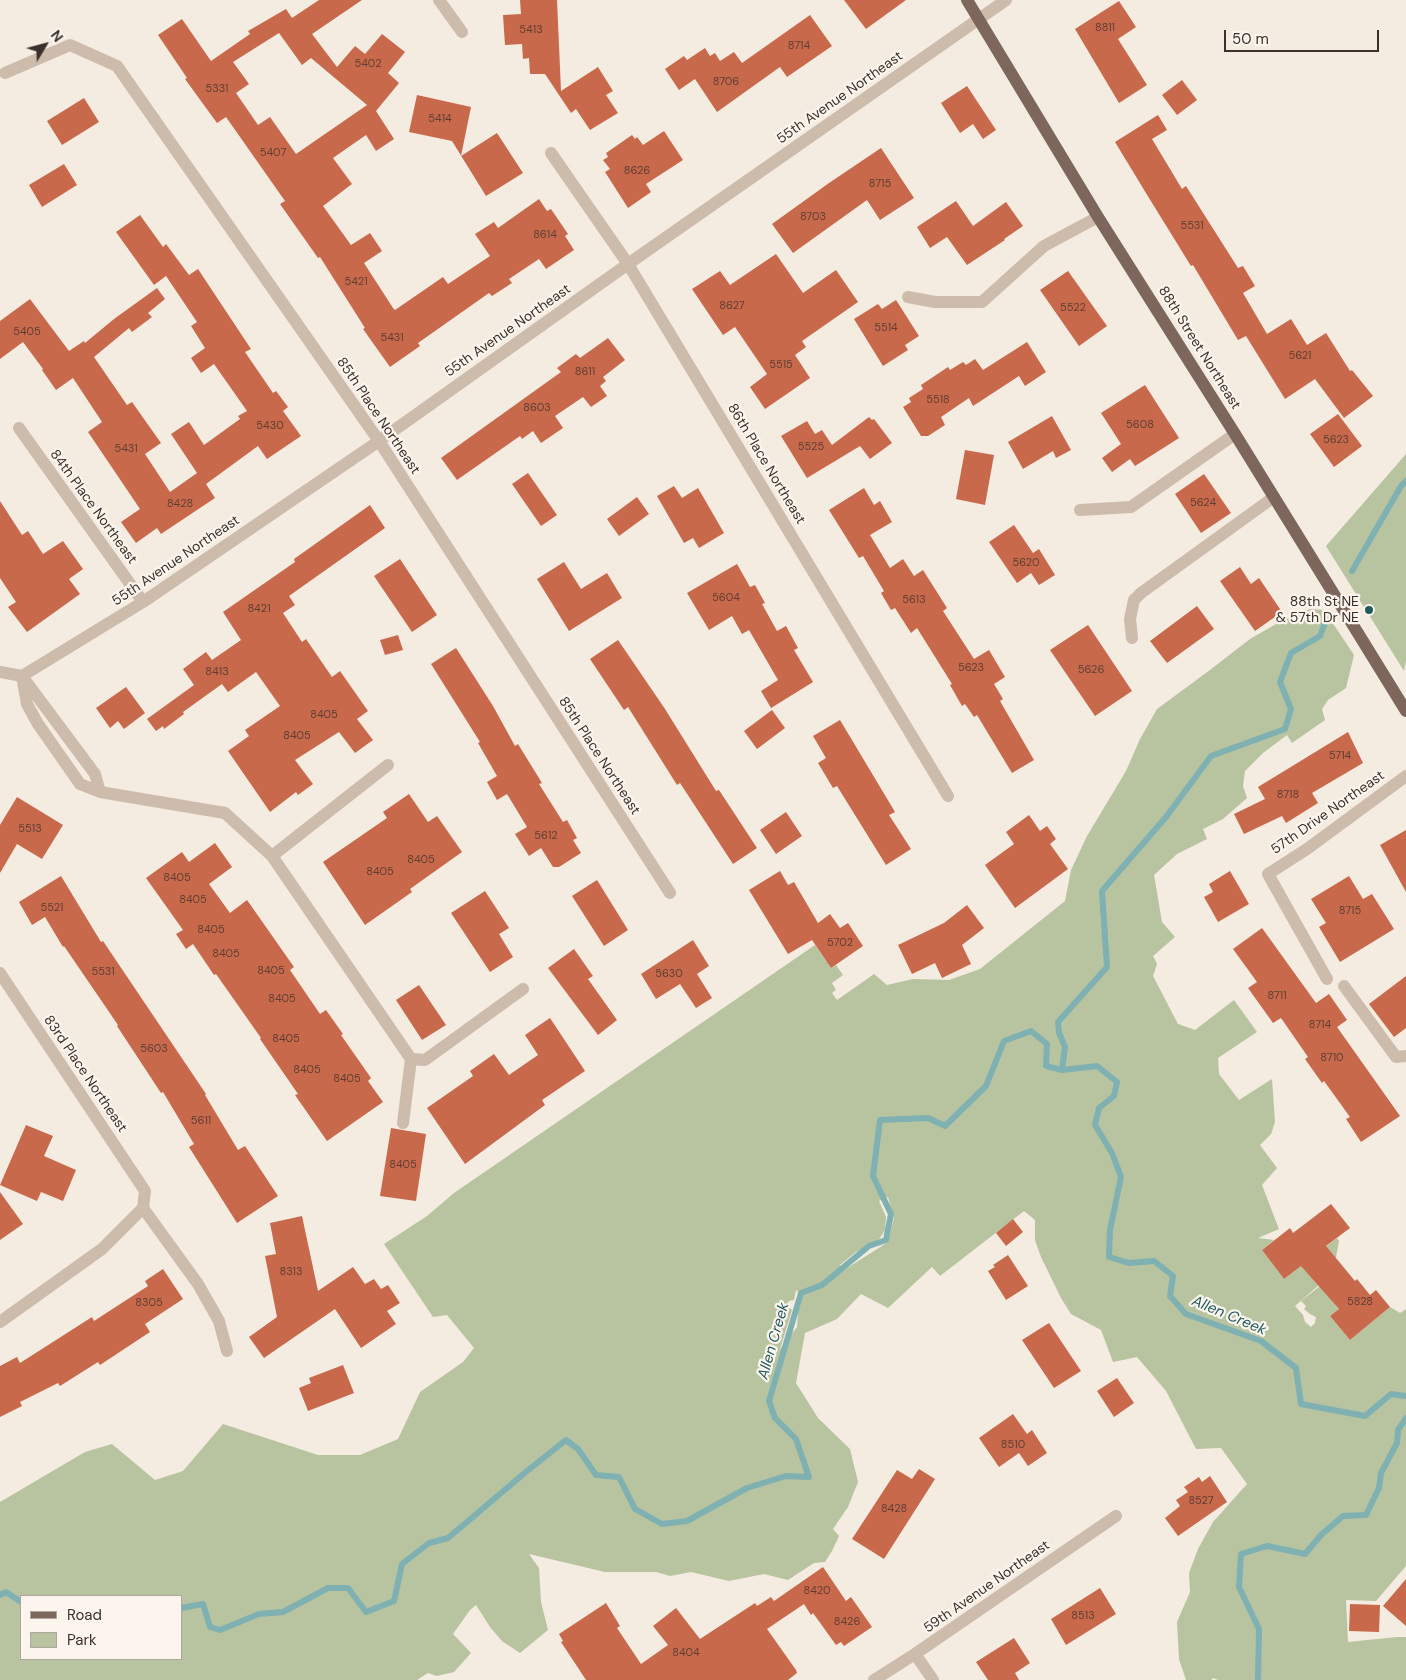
<!DOCTYPE html>
<style>
body{margin:0}
#map{position:relative;width:1406px;height:1680px;overflow:hidden;background:#f4ebe1;font-family:"DM Sans",sans-serif}
canvas{display:block}
.legend{position:absolute;left:20px;top:1595px;width:162px;height:65px;box-sizing:border-box;background:#fbf5ee;border:1px solid #aea6a0;margin:0;padding:6px 9px;list-style:none;font-size:15px;color:#3b302b}
.legend li{display:flex;align-items:center;gap:10px;height:25px}
.legend b{width:25px;border:1px solid #aea6a0}
.north{position:absolute;left:20px;top:20px;width:50px;height:50px;-webkit-text-stroke:4px #fbf5ee;paint-order:stroke;rotate:53deg;font-size:14px;font-weight:700;line-height:20px;text-align:center;color:#3b302b}
.north::after{content:'';display:block;margin:auto;width:18px;height:22px;background:#3b302b;clip-path:polygon(50% 0,100% 100%,50% 72%,0 100%)}
.scale{position:absolute;left:1224px;top:30px;width:155px;height:22px;box-sizing:border-box;border:2px solid #3b302b;border-top:0;padding-left:6px;font-size:15px;line-height:18px;white-space:nowrap;color:#3b302b;-webkit-text-stroke:4px #fbf5ee;paint-order:stroke}
</style>
<div id="map">
<canvas width="1406" height="1680"></canvas>
<ul class="legend">
<li><b style="height:6px;background:#7d675c"></b>Road</li>
<li><b style="height:14px;background:#b8c4a0"></b>Park</li>
</ul>
<div class="north">N</div>
<div class="scale">50 m</div>
</div>
<script>
const ctx = document.querySelector('canvas').getContext('2d');
ctx.lineJoin = 'round';
function fill(path, color) { ctx.fillStyle = color; ctx.fill(path, 'evenodd'); }
const shape = rows => new Path2D(rows.map(r => 'M' + r).join(''));
function stroke(path, color, width, dash) { ctx.strokeStyle = color; ctx.lineWidth = width; ctx.lineCap = dash ? 'butt' : 'round'; ctx.setLineDash(dash || []); ctx.stroke(path); }
function label(font, color, halo, rows, align = 'center') {
  ctx.font = font + ' "DM Sans",sans-serif'; ctx.lineWidth = 4.5; ctx.setLineDash([]); ctx.textBaseline = 'middle'; ctx.strokeStyle = halo; ctx.fillStyle = color; for (const [text, x, y, turn = 0] of rows) {
    ctx.save(); ctx.translate(x, y); ctx.rotate((+turn || 0) * Math.PI / 180); ctx.textAlign = isNaN(turn) ? turn : align; if (halo) ctx.strokeText(text, 0, 0); ctx.fillText(text, 0, 0); ctx.restore();
  }
}
const green = shape([
 [1406,454,1406,661,1404,671,1326,546],
 [1310,609,1324,610,1354,655,1346,688,1328,700,1322,709,1325,720,1292,743,1287,735,1263,753,1245,771,1243,786,1247,798,1223,819,1203,829,1207,839,1177,854,1154,875,1162,922,1175,937,1153,956,1157,964,1153,976,1178,1024,1195,1030,1234,1000,1257,1032,1218,1058,1219,1074,1239,1100,1272,1079,1275,1122,1271,1134,1260,1145,1277,1168,1262,1185,1279,1229,1258,1238,1274,1240,1262,1250,1284,1279,1337,1238,1339,1241,1335,1262,1319,1285,1295,1306,1303,1315,1305,1322,1311,1327,1315,1323,1316,1317,1310,1314,1304,1309,1306,1306,1301,1301,1320,1286,1339,1309,1330,1316,1350,1340,1390,1307,1400,1313,1406,1309,1406,1566,1376,1601,1346,1600,1348,1642,1397,1637,1406,1637,1406,1680,1218,1680,1213,1678,1211,1680,1186,1680,1179,1659,1177,1622,1190,1592,1189,1573,1198,1549,1213,1522,1247,1484,1221,1448,1196,1449,1166,1391,1137,1357,1113,1362,1101,1330,1071,1314,1061,1298,1041,1257,1035,1240,1035,1220,1024,1211,940,1276,932,1267,888,1308,861,1294,837,1319,805,1333,796,1383,818,1418,850,1449,858,1482,848,1507,833,1529,839,1536,832,1551,825,1562,814,1563,788,1580,764,1574,729,1581,691,1572,670,1576,656,1572,605,1572,529,1554,539,1568,541,1602,548,1630,520,1653,502,1641,490,1627,476,1605,470,1610,453,1634,471,1653,454,1672,437,1676,428,1673,417,1680,0,1680,0,1502,85,1452,112,1444,155,1480,183,1471,223,1424,318,1455,360,1455,398,1439,420,1392,463,1362,474,1348,447,1315,433,1317,384,1244,427,1216,454,1193,815,945,831,968,836,965,843,975,832,983,836,990,832,993,837,1000,874,974,887,985,913,979,949,980,980,969,1065,901,1071,870,1087,836,1126,771,1140,739,1157,709,1210,670,1250,639,1283,620],
 [888,1197,894,1218,888,1242,841,1272,840,1265,856,1252,878,1241,885,1230,886,1217,879,1201],
 [796,1290,803,1296,798,1312,797,1327,780,1349,792,1310,787,1305,789,1301,794,1300],
 [21,1596,181,1596,181,1659,21,1659]
]);
const stream = shape([
 [1352,571,1401,486,1406,481],
 [1062,1070,1065,1047,1059,1033,1058,1022,1107,967,1102,891,1166,817,1211,756,1285,729,1291,709,1280,682,1291,653,1320,636,1325,623],
 [0,1595,6,1592,21,1602],
 [181,1608,203,1604,210,1627,220,1630,259,1614,283,1612,328,1588,348,1588,366,1612,394,1601,402,1564,429,1543,448,1538,527,1471,566,1440,578,1449,596,1475,619,1477,635,1509,662,1524,687,1521,747,1488,786,1476,809,1477,796,1439,775,1418,769,1401,801,1293,822,1285,869,1246,886,1240,891,1214,873,1176,880,1120,928,1118,945,1126,986,1086,1004,1041,1031,1031,1047,1044,1046,1066,1062,1070,1097,1066,1117,1082,1114,1096,1099,1108,1095,1125,1112,1153,1121,1177,1110,1230,1109,1257,1129,1263,1154,1261,1173,1276,1170,1296,1186,1314,1261,1341,1296,1368,1301,1404,1365,1416,1391,1394,1406,1396],
 [1258,1680,1259,1629,1239,1587,1241,1554,1267,1546,1305,1554,1321,1535,1343,1516,1366,1515,1379,1488,1381,1473,1397,1443,1398,1430,1406,1418]
]);
const building = shape([
 [319,0,362,0,312,34,337,67,355,46,365,54,382,34,405,52,388,73,399,83,376,111,394,139,376,151,366,135,333,158,352,184,323,206,351,245,370,233,382,251,364,263,393,308,395,310,443,277,448,284,490,256,475,234,494,222,498,228,539,199,547,211,551,209,568,234,565,236,574,250,546,269,539,259,509,279,512,283,492,296,489,293,418,343,420,346,390,367,363,329,365,328,320,257,318,258,280,204,285,201,226,117,217,123,185,79,187,78,158,35,182,19,211,61,250,34,248,31,286,9,292,18],
 [279,33,302,65,311,58,367,105,296,154,270,117,258,125,236,93,249,84,233,62],
 [520,0,557,0,561,91,598,67,613,91,606,95,618,113,590,130,576,109,571,113,545,74,530,74,529,58,523,59,522,44,505,45,503,15,521,14],
 [844,0,906,0,866,29],
 [1119,1,1136,27,1118,39,1147,85,1119,103,1075,29],
 [810,15,832,46,787,77,780,67,717,112,695,79,679,90,665,69,684,56,687,60,705,48,710,56,715,53,720,61,734,52,742,63],
 [1182,80,1197,100,1177,115,1162,95],
 [967,86,996,130,983,139,973,124,960,133,941,103],
 [417,95,471,107,461,156,497,133,523,173,486,196,452,141,409,132],
 [84,98,99,122,62,145,47,121],
 [1158,115,1167,130,1152,139,1182,189,1186,186,1238,268,1243,266,1255,286,1243,293,1267,334,1291,319,1307,345,1326,333,1350,371,1352,370,1373,396,1344,418,1315,379,1285,399,1246,336,1238,340,1193,265,1191,266,1149,198,1115,142],
 [664,131,683,160,646,184,651,192,628,208,605,172,610,169,603,160,608,157,606,153,632,135,635,139,637,137,643,145],
 [881,148,914,198,880,220,867,200,793,253,772,224,829,183],
 [64,164,77,185,42,207,29,185],
 [956,201,973,226,1006,202,1023,226,1004,239,1005,240,967,265,947,237,930,248,917,227],
 [140,215,163,247,166,244,189,275,198,269,251,349,245,352,273,393,276,391,288,407,283,411,301,436,267,459,258,446,206,484,215,498,161,534,157,528,136,543,121,522,140,509,88,432,102,422,73,378,56,390,42,370,43,369,23,342,0,359,0,321,30,299,69,351,84,341,85,343,114,319,157,288,165,299,148,313,152,317,132,332,129,328,94,357,127,405,132,402,161,443,145,454,170,492,197,473,171,434,189,422,204,445,240,419,238,416,247,411,214,364,201,373,191,358,205,348,191,326,197,322,166,276,154,285,116,232],
 [776,254,803,293,836,270,858,302,802,341,806,347,795,355,810,378,765,409,750,387,767,374,735,327,723,335,692,289,720,271,730,285],
 [1068,271,1107,326,1079,346,1040,290],
 [896,300,919,336,905,345,908,350,883,366,854,319,878,304,882,309],
 [608,338,625,360,603,377,606,381,600,386,607,396,591,407,583,397,555,416,563,428,541,443,533,431,522,439,520,436,457,480,441,458,561,372,557,368,576,354,580,358],
 [1027,342,1046,372,1025,386,1019,376,973,406,969,398,941,417,945,425,928,436,921,436,903,407,911,402,909,398,923,389,921,385,948,367,950,370,963,362,966,365,975,359,983,370],
 [1145,385,1179,438,1135,466,1130,459,1112,472,1102,458,1121,444,1101,413],
 [1338,414,1362,446,1334,467,1310,434],
 [1052,416,1071,450,1056,458,1053,451,1023,469,1008,442],
 [869,417,872,420,874,419,892,443,870,459,860,446,807,478,781,436,807,421,815,434,822,430,832,445],
 [965,450,994,455,985,505,956,499],
 [528,473,557,515,541,526,512,484],
 [1204,474,1231,513,1201,533,1175,494],
 [674,486,682,498,698,488,724,533,699,548,693,538,684,543,657,496],
 [864,488,874,505,880,501,892,522,870,535,890,568,903,559,914,576,923,570,947,608,943,611,974,659,989,650,1005,677,994,684,1003,699,1000,701,1034,760,1012,773,977,715,974,717,965,704,962,706,950,685,952,684,917,628,911,633,895,608,891,610,881,593,884,591,863,556,859,558,829,510],
 [637,497,649,514,619,536,607,519],
 [0,501,22,535,28,531,43,554,63,541,83,569,69,579,80,594,27,632,8,607,16,602,0,578],
 [370,505,385,528,289,596,295,605,283,613,302,642,306,639,332,677,340,671,368,711,357,719,373,740,355,753,339,732,295,760,313,784,298,795,296,792,270,812,228,751,249,736,245,730,280,706,256,672,228,692,222,684,183,712,184,714,164,729,163,726,156,731,147,719,194,685,183,669,206,652,212,660,241,640,223,612,295,562,294,559],
 [1014,525,1033,553,1039,549,1055,575,1039,585,1031,573,1017,583,989,542],
 [400,559,437,615,412,632,374,576],
 [564,562,581,589,607,573,622,598,569,631,537,579],
 [737,564,750,587,755,585,765,603,762,604,777,631,786,626,798,648,794,650,813,682,771,708,761,691,778,680,749,630,742,634,732,616,709,630,687,593],
 [1240,567,1251,584,1259,578,1282,612,1255,631,1220,581],
 [1197,606,1214,629,1167,663,1150,641],
 [1088,625,1132,691,1095,716,1050,650],
 [398,635,403,650,385,655,380,640],
 [618,640,665,709,716,791,719,790,757,848,733,864,680,783,677,785,628,707,624,710,590,659],
 [456,648,493,706,515,746,518,744,542,783,539,784,563,822,567,820,577,838,573,840,581,853,559,867,553,867,541,848,529,856,515,834,527,827,507,794,497,800,487,782,497,776,478,743,480,742,431,664],
 [126,687,145,713,124,729,118,721,110,728,96,708],
 [772,710,785,728,757,749,744,731],
 [840,720,895,812,889,815,911,849,886,865,837,786,833,788,818,763,826,758,813,736],
 [1348,732,1363,763,1312,793,1318,803,1286,823,1282,816,1244,834,1234,814,1265,799,1258,787],
 [409,794,428,822,437,816,462,852,410,889,412,892,365,925,323,862,387,818,383,812],
 [17,797,63,825,42,859,17,844,0,873,0,825],
 [786,812,802,836,776,854,760,830],
 [1029,815,1040,831,1047,826,1056,839,1050,844,1068,869,1015,908,985,865,1014,844,1006,832],
 [1406,830,1406,892,1380,845],
 [215,843,232,867,209,884,230,913,247,900,294,967,290,970,320,1014,326,1010,343,1034,341,1035,371,1078,368,1081,383,1102,327,1141,295,1095,298,1094,260,1039,261,1038,216,974,214,975,193,944,186,949,176,934,183,930,146,878,182,852,189,862],
 [780,871,788,885,794,882,818,923,830,914,840,928,848,923,863,946,831,968,812,940,788,954,749,890],
 [1230,871,1249,904,1218,922,1204,897,1213,892,1209,884],
 [61,876,101,942,103,941,206,1094,205,1095,238,1150,245,1146,278,1196,237,1223,189,1147,194,1144,163,1092,161,1093,117,1026,118,1025,64,946,63,947,45,917,32,925,19,902],
 [1349,876,1363,899,1372,894,1394,929,1340,962,1319,927,1326,923,1311,899],
 [597,880,628,930,604,946,572,896],
 [485,891,509,928,499,934,513,957,490,972,451,913],
 [967,905,984,928,962,945,971,964,942,978,935,963,912,974,898,945,944,923],
 [1262,928,1316,1003,1329,994,1347,1020,1337,1027,1400,1116,1361,1142,1346,1119,1350,1117,1324,1081,1322,1083,1305,1059,1308,1057,1281,1018,1273,1023,1248,988,1257,982,1233,949],
 [693,940,709,966,697,974,712,998,696,1008,680,984,656,999,641,974],
 [574,949,593,976,588,979,617,1020,598,1035,548,968],
 [1406,976,1406,1028,1394,1037,1369,1004],
 [419,985,446,1025,422,1040,396,1000],
 [550,1018,585,1071,542,1100,545,1105,465,1164,427,1108,473,1076,470,1071,494,1054,509,1075,538,1055,525,1035],
 [26,1125,53,1136,44,1156,76,1170,63,1201,41,1192,37,1201,0,1185],
 [391,1128,426,1134,416,1201,380,1196],
 [0,1192,23,1224,0,1240],
 [1331,1204,1350,1228,1326,1246,1355,1281,1357,1279,1370,1295,1376,1290,1390,1307,1350,1340,1330,1316,1339,1309,1301,1266,1284,1279,1262,1250,1290,1228,1293,1233],
 [302,1216,318,1291,353,1267,365,1284,374,1279,381,1289,388,1285,400,1303,387,1311,396,1324,361,1348,335,1309,264,1358,249,1337,277,1317,265,1256,276,1254,270,1223],
 [1013,1219,1023,1232,1006,1246,996,1233],
 [1008,1255,1028,1286,1006,1300,988,1271,995,1267,993,1265],
 [163,1269,183,1299,145,1324,150,1332,100,1365,98,1362,60,1386,58,1383,20,1402,22,1406,0,1417,0,1366,17,1357,20,1363,92,1317,94,1321,148,1286,145,1281],
 [1049,1323,1081,1371,1054,1388,1022,1340],
 [343,1365,354,1393,308,1411,299,1388,311,1383,309,1378],
 [1117,1378,1134,1403,1114,1417,1097,1391],
 [1013,1414,1027,1434,1032,1430,1047,1453,1028,1466,1019,1453,999,1467,979,1438],
 [919,1469,935,1479,884,1559,852,1539,897,1470,912,1479],
 [1210,1476,1227,1502,1178,1536,1165,1518,1180,1506,1176,1500,1188,1492,1184,1487,1199,1477,1202,1482],
 [823,1567,846,1601,851,1597,872,1627,844,1646,841,1642,836,1645,813,1613,811,1615,804,1604,767,1629,796,1670,797,1673,788,1680,586,1680,561,1642,563,1641,559,1634,606,1603,620,1626,617,1628,641,1664,668,1645,653,1626,676,1608,700,1639,755,1603,757,1606,771,1597,774,1601],
 [1406,1579,1406,1626,1383,1606],
 [1100,1588,1116,1614,1066,1645,1051,1619],
 [1350,1604,1380,1605,1379,1632,1349,1631],
 [1014,1638,1030,1663,1015,1673,1019,1680,988,1680,976,1662]
]);
const minor = shape([
 [439,0,462,32],
 [5,73,70,45,117,66,379,441,670,893],
 [551,153,628,264,948,796],
 [908,297,935,302,982,302,1044,246,1098,217],
 [19,428,143,602],
 [1080,510,1131,507,1235,434],
 [1132,638,1130,619,1134,600,1141,593,1274,497],
 [0,672,22,676],
 [22,676,143,602,379,441,628,264,1006,0],
 [22,676,27,704,38,724,80,784,100,792,225,813,272,856,411,1059,403,1123],
 [22,676,95,774,100,792],
 [272,856,388,765],
 [0,973,145,1191,143,1208,102,1249,0,1322],
 [1327,979,1268,874,1307,849,1406,776],
 [1344,986,1396,1057,1406,1056],
 [411,1059,425,1060,523,989],
 [143,1208,198,1284,219,1321,227,1351],
 [915,1654,933,1680],
 [874,1680,915,1654,1116,1516]
]);
const major = shape([
 [967,0,1098,217,1235,434,1406,711]
]);
const markers = [
 [1369,610,5,"#1f5a5e"]
];
const numberNames = [
 ["8811",1105,28],
 ["5413",531,30],
 ["8714",799,46],
 ["5402",368,64],
 ["8706",726,82],
 ["5331",217,89],
 ["5414",440,119],
 ["5407",273,153],
 ["8626",637,171],
 ["8715",880,184],
 ["8703",813,217],
 ["5531",1192,226],
 ["8614",545,235],
 ["5421",356,282],
 ["8627",732,306],
 ["5522",1073,308],
 ["5514",886,328],
 ["5405",27,332],
 ["5431",392,338],
 ["5621",1300,356],
 ["5515",781,365],
 ["8611",585,372],
 ["5518",938,400],
 ["8603",537,408],
 ["5608",1140,425],
 ["5430",270,426],
 ["5623",1336,440],
 ["5525",811,447],
 ["5431",126,449],
 ["5624",1203,503],
 ["8428",180,504],
 ["5620",1026,563],
 ["5604",726,598],
 ["5613",914,600],
 ["8421",259,609],
 ["5623",971,668],
 ["5626",1091,670],
 ["8413",217,672],
 ["8405",324,715],
 ["8405",297,736],
 ["5714",1340,756],
 ["8718",1288,795],
 ["5513",30,829],
 ["5612",546,836],
 ["8405",421,860],
 ["8405",380,872],
 ["8405",177,878],
 ["8405",193,900],
 ["5521",52,908],
 ["8715",1350,911],
 ["8405",211,930],
 ["5702",840,943],
 ["8405",226,954],
 ["8405",271,971],
 ["5531",103,972],
 ["5630",669,974],
 ["8711",1277,996],
 ["8405",282,999],
 ["8714",1320,1025],
 ["8405",286,1039],
 ["5603",154,1049],
 ["8710",1332,1058],
 ["8405",307,1070],
 ["8405",347,1079],
 ["5611",201,1121],
 ["8405",403,1165],
 ["8313",291,1272],
 ["5828",1360,1302],
 ["8305",149,1303],
 ["8510",1013,1445],
 ["8527",1201,1501],
 ["8428",894,1509],
 ["8420",817,1591],
 ["8513",1083,1616],
 ["8426",847,1622],
 ["8404",686,1653]
];
const streetNames = [
 ["55th Avenue Northeast",840,98,-35],
 ["55th Avenue Northeast",508,331,-35],
 ["88th Street Northeast",1199,348,58],
 ["85th Place Northeast",378,416,56],
 ["86th Place Northeast",766,464,59],
 ["84th Place Northeast",93,507,54],
 ["55th Avenue Northeast",176,561,-34],
 ["85th Place Northeast",599,756,57],
 ["57th Drive Northeast",1328,813,-35],
 ["83rd Place Northeast",85,1074,56],
 ["59th Avenue Northeast",987,1587,-35]
];
const poiNames = [
 ["88th St NE",1359,602],
 ["& 57th Dr NE",1359,618]
];
const waterNames = [
 ["Allen Creek",1229,1316,23],
 ["Allen Creek",774,1341,-74]
];
fill(green, '#b8c4a0');
stroke(stream, '#7fb0b2', 6);
fill(building, '#c8694b');
stroke(minor, '#cdbbac', 12);
stroke(major, '#7d675c', 12);
for (const [x, y, r, color] of markers) { const dot = new Path2D(); dot.arc(x, y, r, 0, 2 * Math.PI); ctx.fillStyle = color; ctx.fill(dot); stroke(dot, '#fbf5ee', 2); }
label('11px', '#5e3e33', null, numberNames);
label('14px', '#3b302b', '#fbf5ee', streetNames);
label('14px', '#3b302b', '#fbf5ee', poiNames, 'right');
label('italic 15px', '#1f5a5e', '#fbf5ee', waterNames);
</script>
